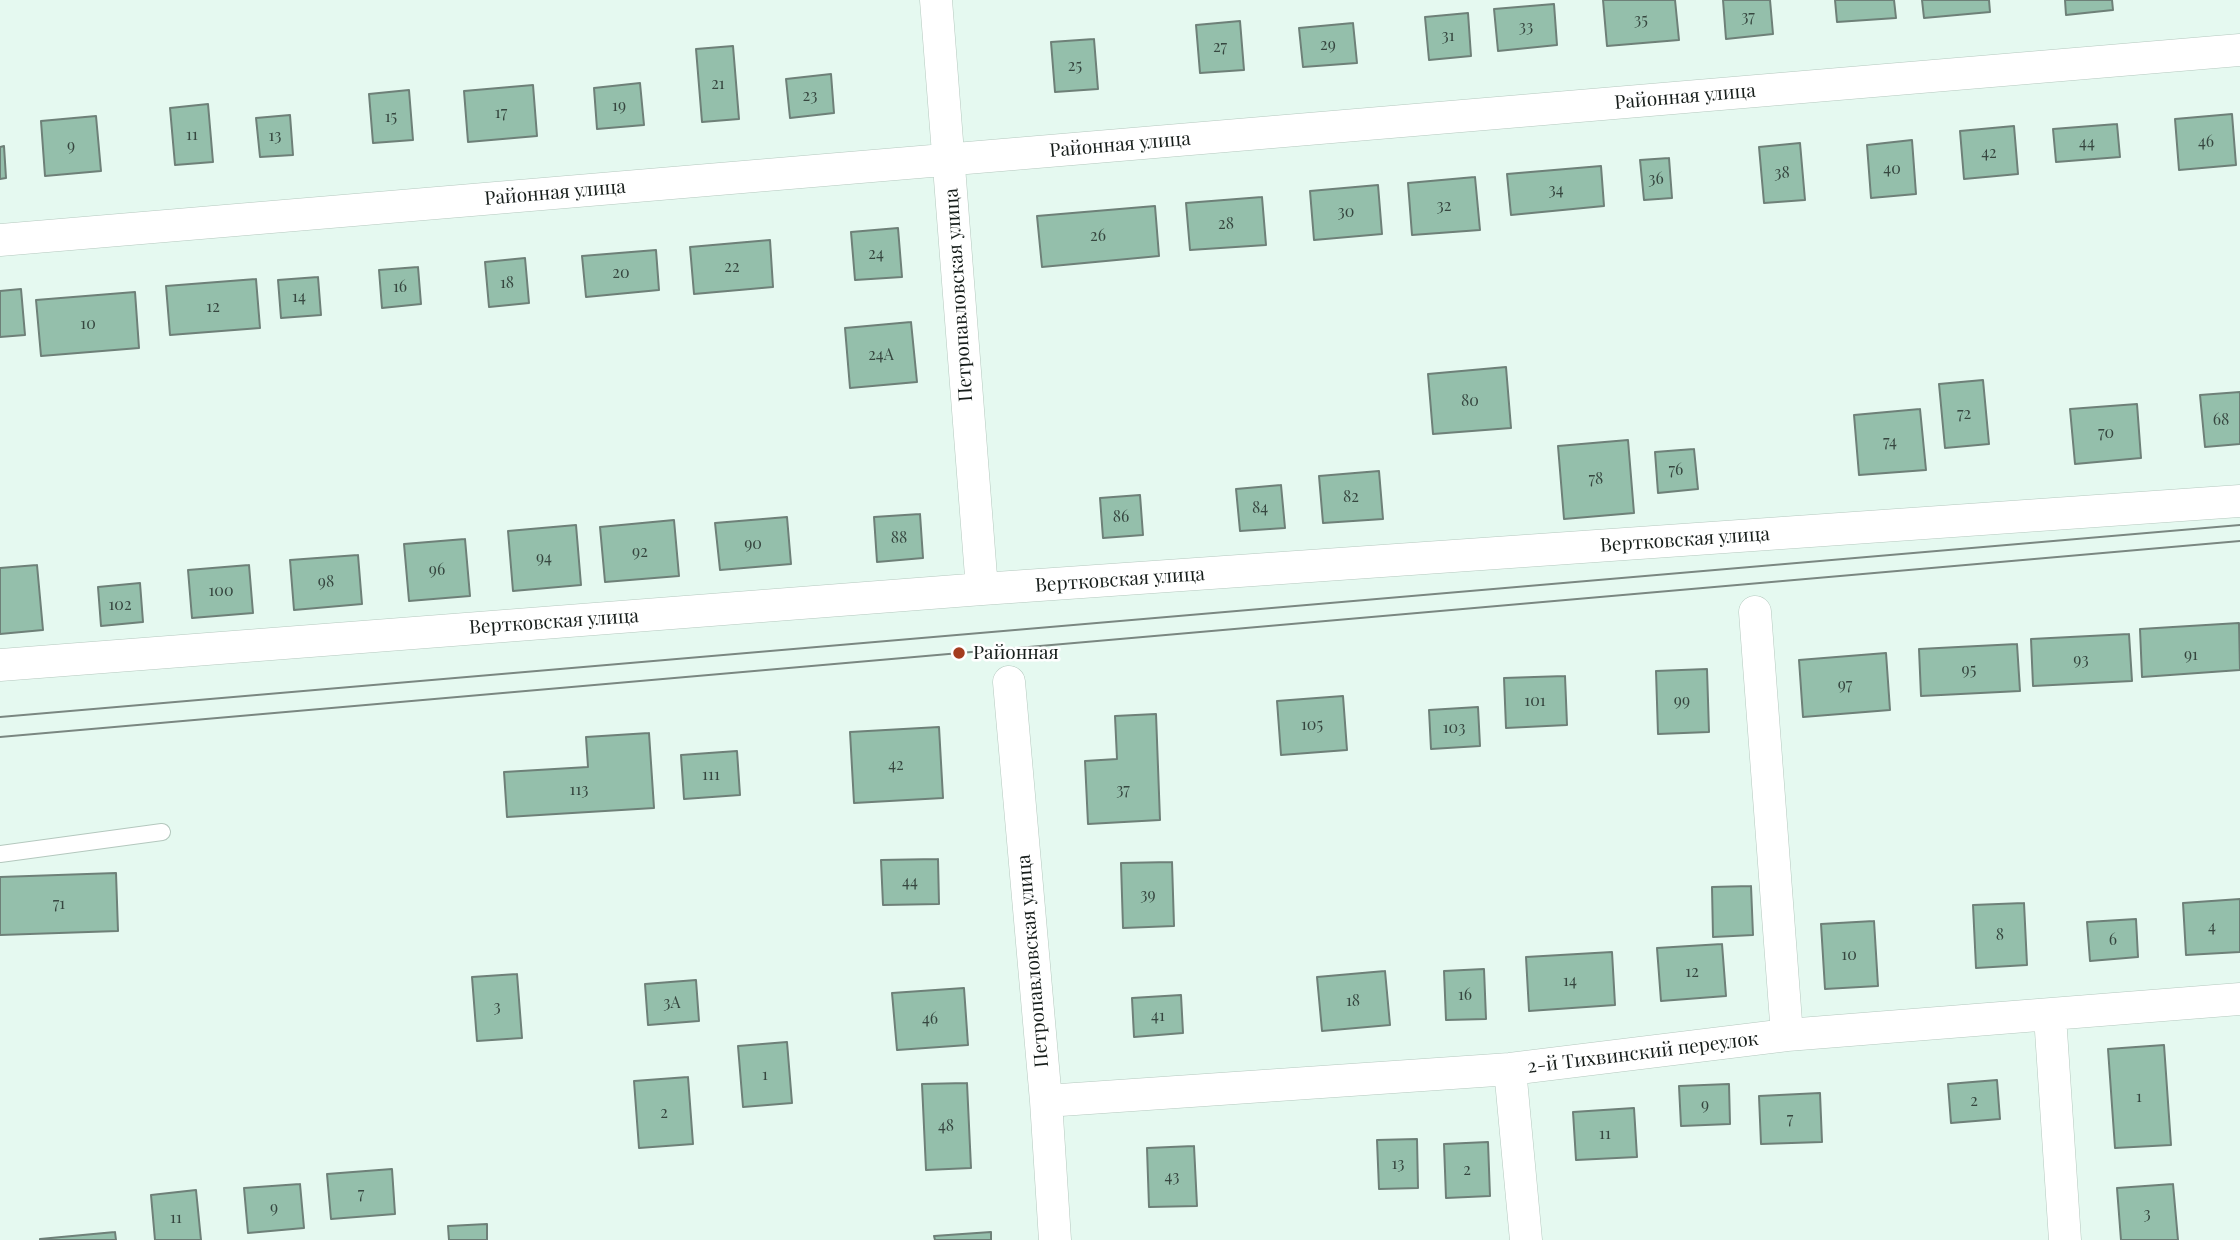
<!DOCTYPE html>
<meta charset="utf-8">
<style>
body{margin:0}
canvas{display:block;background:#e5f9f0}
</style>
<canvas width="2240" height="1240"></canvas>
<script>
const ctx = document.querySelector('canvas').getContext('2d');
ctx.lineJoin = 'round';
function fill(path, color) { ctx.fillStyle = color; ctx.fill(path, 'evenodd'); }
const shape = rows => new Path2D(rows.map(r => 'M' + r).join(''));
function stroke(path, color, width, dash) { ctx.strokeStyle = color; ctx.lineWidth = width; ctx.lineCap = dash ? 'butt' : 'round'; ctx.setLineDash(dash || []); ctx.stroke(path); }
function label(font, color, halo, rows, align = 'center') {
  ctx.font = font + ' "Playfair Display",serif'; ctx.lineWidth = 5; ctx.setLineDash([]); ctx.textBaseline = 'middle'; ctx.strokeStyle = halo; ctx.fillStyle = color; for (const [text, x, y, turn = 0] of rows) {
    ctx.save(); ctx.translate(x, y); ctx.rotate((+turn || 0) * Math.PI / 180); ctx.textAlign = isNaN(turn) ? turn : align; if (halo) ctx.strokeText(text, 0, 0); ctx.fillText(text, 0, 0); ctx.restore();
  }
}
const building = shape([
 [1603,0,1675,0,1679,40,1607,46,1603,0],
 [1723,0,1770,0,1773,34,1726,39,1723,0],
 [1835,0,1894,0,1896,18,1837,22,1835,0],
 [1922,0,1989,0,1990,12,1924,18,1922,0],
 [2065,0,2112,0,2113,10,2066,15,2065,0],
 [1554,4,1557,45,1498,51,1494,9,1554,4],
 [1468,13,1471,56,1429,60,1425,17,1468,13],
 [1240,21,1244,70,1200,73,1196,25,1240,21],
 [1353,23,1357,63,1303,67,1299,28,1353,23],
 [1094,39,1098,89,1055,92,1051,42,1094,39],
 [733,46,739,119,702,122,696,49,733,46],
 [831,74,834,113,790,118,786,79,831,74],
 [640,83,644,125,597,129,594,88,640,83],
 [533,85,537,136,468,142,464,91,533,85],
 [409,90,413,140,373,143,369,94,409,90],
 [208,104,213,162,175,165,170,108,208,104],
 [2232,114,2236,165,2179,170,2175,119,2232,114],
 [290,115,293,155,260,157,256,118,290,115],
 [96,116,101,171,45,176,41,121,96,116],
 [2117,124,2120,157,2056,162,2053,129,2117,124],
 [2014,126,2018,174,1964,179,1960,131,2014,126],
 [1912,140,1916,194,1871,198,1867,145,1912,140],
 [1800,143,1805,200,1764,203,1759,147,1800,143],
 [4,146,6,178,0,179,0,147,4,146],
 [1669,158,1672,198,1644,200,1640,160,1669,158],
 [1601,166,1604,206,1511,215,1507,174,1601,166],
 [1475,177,1480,230,1412,235,1408,183,1475,177],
 [1378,185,1382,234,1314,240,1310,191,1378,185],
 [1262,197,1266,245,1190,250,1186,203,1262,197],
 [1155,206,1159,256,1042,267,1037,216,1155,206],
 [898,228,902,277,855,280,851,232,898,228],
 [770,240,773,287,694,294,690,247,770,240],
 [656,250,659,290,586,297,582,256,656,250],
 [525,258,529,303,489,307,485,262,525,258],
 [418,267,421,304,382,308,379,270,418,267],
 [318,277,321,315,281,318,278,280,318,277],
 [256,279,260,328,170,335,166,286,256,279],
 [21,289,25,335,0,337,0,291,21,289],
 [135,292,139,348,41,356,36,300,135,292],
 [911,322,917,382,850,388,845,328,911,322],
 [1506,367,1511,428,1433,434,1428,374,1506,367],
 [1983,380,1989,444,1945,448,1939,384,1983,380],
 [2240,392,2240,444,2205,447,2200,395,2240,392],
 [2137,404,2141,458,2075,464,2070,409,2137,404],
 [1920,409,1926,470,1859,475,1854,415,1920,409],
 [1628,440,1634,513,1564,519,1558,446,1628,440],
 [1694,449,1698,489,1658,493,1655,452,1694,449],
 [1379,471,1383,519,1323,523,1319,476,1379,471],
 [1281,485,1285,528,1240,531,1236,489,1281,485],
 [1140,495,1143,535,1103,538,1100,498,1140,495],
 [920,514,923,558,877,562,874,517,920,514],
 [787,517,791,564,720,570,715,523,787,517],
 [674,520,679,576,605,582,600,527,674,520],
 [576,525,581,585,513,591,508,531,576,525],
 [465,539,470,596,409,601,404,544,465,539],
 [358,555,362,604,294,610,290,560,358,555],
 [37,565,43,630,0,634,0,568,37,565],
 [249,565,253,613,192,618,188,570,249,565],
 [140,583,143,622,101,626,98,587,140,583],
 [2239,623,2240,670,2142,677,2140,629,2239,623],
 [2129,634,2132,681,2033,686,2031,639,2129,634],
 [2017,644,2020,691,1921,696,1919,649,2017,644],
 [1886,653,1890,710,1803,717,1799,660,1886,653],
 [1707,669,1709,732,1658,734,1656,671,1707,669],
 [1565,676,1567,725,1506,728,1504,678,1565,676],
 [1343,696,1347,750,1281,755,1277,701,1343,696],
 [1478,707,1480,746,1431,749,1429,710,1478,707],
 [1156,714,1160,820,1088,824,1085,761,1117,759,1115,716,1156,714],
 [939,727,943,798,854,803,850,732,939,727],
 [649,733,654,808,507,817,504,772,588,767,586,737,649,733],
 [737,751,740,795,684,799,681,755,737,751],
 [938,859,939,904,883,905,881,860,938,859],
 [1172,862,1174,926,1123,928,1121,863,1172,862],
 [116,873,118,931,0,935,0,877,116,873],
 [1751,886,1753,935,1713,937,1712,887,1751,886],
 [2240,899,2240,952,2186,955,2183,903,2240,899],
 [2024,903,2027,965,1976,968,1973,905,2024,903],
 [2136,919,2138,957,2090,961,2087,922,2136,919],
 [1874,921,1878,986,1825,989,1821,924,1874,921],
 [1722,944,1726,996,1661,1001,1657,948,1722,944],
 [1612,952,1615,1005,1529,1011,1526,957,1612,952],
 [1484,969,1486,1019,1446,1020,1444,971,1484,969],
 [1385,971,1390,1025,1322,1031,1317,977,1385,971],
 [517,974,522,1038,477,1041,472,977,517,974],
 [696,980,699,1021,648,1025,645,984,696,980],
 [964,988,968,1045,897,1050,892,993,964,988],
 [1181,995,1183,1033,1134,1037,1132,998,1181,995],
 [787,1042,792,1103,743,1107,738,1046,787,1042],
 [2164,1045,2171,1145,2115,1148,2108,1049,2164,1045],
 [688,1077,693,1144,639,1148,634,1081,688,1077],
 [1997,1080,2000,1119,1951,1123,1948,1084,1997,1080],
 [967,1083,971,1168,926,1170,922,1084,967,1083],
 [1729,1084,1730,1124,1681,1126,1679,1086,1729,1084],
 [1820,1093,1822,1142,1761,1144,1759,1096,1820,1093],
 [1634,1108,1637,1157,1576,1160,1573,1112,1634,1108],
 [1417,1139,1418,1188,1379,1189,1377,1140,1417,1139],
 [1488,1142,1490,1196,1446,1198,1444,1144,1488,1142],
 [1194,1146,1197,1206,1149,1207,1147,1148,1194,1146],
 [392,1169,395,1214,331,1219,327,1174,392,1169],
 [300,1184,304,1228,248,1233,244,1188,300,1184],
 [2173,1184,2178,1240,2121,1240,2117,1188,2173,1184],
 [196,1190,201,1240,155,1240,151,1195,196,1190],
 [487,1224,487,1240,449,1240,448,1226,487,1224],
 [115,1232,116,1240,40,1240,40,1239,115,1232],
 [991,1232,991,1240,935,1240,934,1236,991,1232]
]);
const service = shape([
 [0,854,162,832]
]);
const minor = shape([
 [936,0,982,589],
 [0,240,2240,50],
 [1755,612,1787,1035],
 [0,665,982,589,2240,501],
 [1009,682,1046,1101,1055,1240],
 [2050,1016,2065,1240],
 [1510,1069,1526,1240],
 [1046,1101,1510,1069,1787,1035,2240,999]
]);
const tram = shape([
 [0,717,2240,525],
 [0,737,2240,541]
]);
const markers = [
 [959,653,7,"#a43c1e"]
];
const numberNames = [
 ["37",1748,17],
 ["35",1641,20],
 ["33",1526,27],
 ["31",1448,36],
 ["29",1328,45],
 ["27",1220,47],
 ["25",1075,66],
 ["21",718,84],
 ["23",810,96],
 ["19",619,106],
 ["17",501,113],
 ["15",391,117],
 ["11",192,135],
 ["13",275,136],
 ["46",2206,142],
 ["44",2087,143],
 ["9",71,146],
 ["42",1989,153],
 ["40",1892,169],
 ["38",1782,173],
 ["36",1656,179],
 ["34",1556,190],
 ["32",1444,206],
 ["30",1346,212],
 ["28",1226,224],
 ["26",1098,236],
 ["24",876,254],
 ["22",732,267],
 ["20",621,273],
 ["18",507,283],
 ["16",400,287],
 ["14",299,297],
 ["12",213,307],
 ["10",88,324],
 ["24А",881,355],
 ["80",1470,401],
 ["72",1964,414],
 ["68",2221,420],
 ["70",2106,433],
 ["74",1890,442],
 ["76",1676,470],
 ["78",1596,479],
 ["82",1351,497],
 ["84",1260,508],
 ["86",1121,517],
 ["88",899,538],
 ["90",753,544],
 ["92",640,552],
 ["94",544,558],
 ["96",437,570],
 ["98",326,582],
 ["100",221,591],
 ["102",120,605],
 ["91",2191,655],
 ["93",2081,660],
 ["95",1969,670],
 ["97",1845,685],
 ["101",1535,701],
 ["99",1682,701],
 ["105",1312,725],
 ["103",1454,728],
 ["42",896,765],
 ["111",711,775],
 ["113",579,790],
 ["37",1123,790],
 ["44",910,882],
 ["39",1148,895],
 ["71",59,904],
 ["4",2212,927],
 ["8",2000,935],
 ["6",2113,940],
 ["10",1849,955],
 ["12",1692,972],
 ["14",1570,981],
 ["16",1465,995],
 ["18",1353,1001],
 ["3А",672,1003],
 ["3",497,1007],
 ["41",1158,1016],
 ["46",930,1019],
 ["1",765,1075],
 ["1",2139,1097],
 ["2",1974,1101],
 ["9",1705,1105],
 ["2",664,1113],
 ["7",1790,1119],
 ["48",946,1126],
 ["11",1605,1134],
 ["13",1398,1164],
 ["2",1467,1170],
 ["43",1172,1177],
 ["7",361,1194],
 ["9",274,1208],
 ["3",2147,1214],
 ["11",176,1218]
];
const streetNames = [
 ["Районная улица",1685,97,-5],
 ["Районная улица",1120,145,-5],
 ["Районная улица",555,193,-5],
 ["Петропавловская улица",959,295,-94],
 ["Вертковская улица",1685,540,-4],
 ["Вертковская улица",1120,580,-4],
 ["Вертковская улица",554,622,-4],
 ["Петропавловская улица",1033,961,-95],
 ["2-й Тихвинский переулок",1643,1053,-7]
];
const poiNames = [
 ["Районная",973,653]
];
fill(building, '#94bfab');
stroke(building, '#6e8078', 2);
stroke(service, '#b4c8be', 18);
stroke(minor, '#b4c8be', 33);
stroke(service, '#fff', 16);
stroke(minor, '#fff', 32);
stroke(tram, '#7a8781', 2);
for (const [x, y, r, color] of markers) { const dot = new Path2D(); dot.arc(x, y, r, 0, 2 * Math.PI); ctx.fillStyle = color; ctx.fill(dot); stroke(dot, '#fff', 2.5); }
label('16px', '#36463f', null, numberNames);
label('19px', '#171e1b', '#fff', streetNames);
label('19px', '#171e1b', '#fff', poiNames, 'left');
</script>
